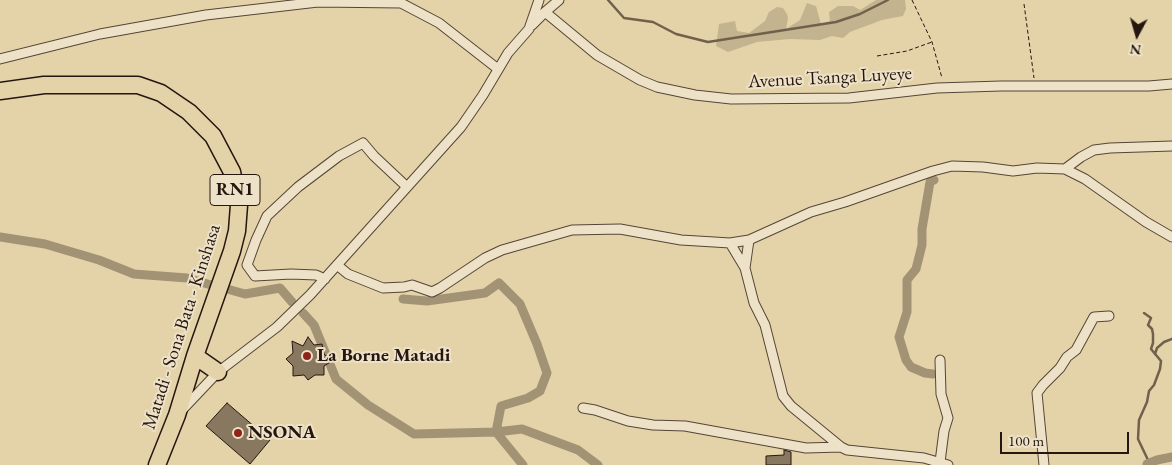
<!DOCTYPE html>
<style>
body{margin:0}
#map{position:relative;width:1172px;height:465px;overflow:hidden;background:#e4d3a9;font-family:"EB Garamond",serif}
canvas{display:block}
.north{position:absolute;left:1112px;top:10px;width:50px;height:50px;-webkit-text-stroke:4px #ede2c7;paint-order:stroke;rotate:186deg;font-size:14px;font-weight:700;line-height:20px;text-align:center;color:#25160f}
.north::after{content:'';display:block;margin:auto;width:18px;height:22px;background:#25160f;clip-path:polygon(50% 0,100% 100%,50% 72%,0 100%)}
.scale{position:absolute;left:1000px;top:432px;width:129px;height:22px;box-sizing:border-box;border:2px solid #25160f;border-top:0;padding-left:6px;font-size:15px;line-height:18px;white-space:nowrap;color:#25160f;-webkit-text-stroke:4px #ede2c7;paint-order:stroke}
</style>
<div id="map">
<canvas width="1172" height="465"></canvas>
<div class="north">N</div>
<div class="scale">100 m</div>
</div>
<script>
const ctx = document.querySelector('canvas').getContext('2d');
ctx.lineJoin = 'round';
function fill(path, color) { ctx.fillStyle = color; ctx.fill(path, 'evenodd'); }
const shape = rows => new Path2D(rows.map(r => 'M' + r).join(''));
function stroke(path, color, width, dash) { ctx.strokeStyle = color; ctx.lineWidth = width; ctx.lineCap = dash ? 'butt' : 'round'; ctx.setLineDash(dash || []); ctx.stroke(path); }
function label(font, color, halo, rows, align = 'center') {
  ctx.font = font + ' "EB Garamond",serif'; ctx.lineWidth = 4; ctx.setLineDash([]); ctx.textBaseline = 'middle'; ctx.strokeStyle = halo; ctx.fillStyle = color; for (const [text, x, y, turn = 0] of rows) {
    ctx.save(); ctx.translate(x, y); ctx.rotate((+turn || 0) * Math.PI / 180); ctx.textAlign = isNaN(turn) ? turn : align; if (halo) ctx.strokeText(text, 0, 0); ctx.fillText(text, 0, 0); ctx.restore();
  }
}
const green = shape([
 [876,0,905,0,906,9,903,16,882,20,850,32,843,38,832,36,820,40,790,39,757,42,728,52,716,46,719,24,735,21,737,31,749,33,765,21,769,12,777,7,783,8,787,14,788,18,786,29,800,20,807,3,816,6,821,24,830,21,829,12,838,6,853,6,860,10]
]);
const stream = shape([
 [608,0,624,18,653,22,676,34,708,42,836,22,860,14,888,0],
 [1144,313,1151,318,1148,325,1152,329,1153,334,1153,343,1151,349,1161,361,1160,369,1154,385,1149,391,1147,402,1139,420,1138,439,1148,460,1147,465],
 [1155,354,1157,348,1164,342,1172,339]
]);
const canal = shape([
 [0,237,45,244,99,260,134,274,187,278,211,285],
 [227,289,245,294,280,288,292,302],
 [403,299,427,301,485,293,499,283,520,304,537,344,547,373,540,391,528,398,501,406,496,432,523,465],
 [303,313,314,325,336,379,368,405,414,434,496,432,522,429,578,450,598,465],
 [933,374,925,373,911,367,906,360,899,337,907,312,907,280,916,269,922,245,922,229,930,182,934,180],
 [1147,464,1157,460,1172,457]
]);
const building = shape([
 [308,337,314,345,322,344,324,354,332,361,324,366,324,375,315,375,308,380,304,375,293,376,293,366,286,359,293,353,292,341,303,346,308,337],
 [227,403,270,440,250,464,206,426,227,403],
 [784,450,791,452,791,465,766,465,766,456,784,455,784,450]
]);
const path = shape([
 [912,0,932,42,942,78],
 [1024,4,1034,78],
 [877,56,907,51,932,42]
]);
const street = shape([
 [545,12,597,55,640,80,657,87,695,95,731,99,849,98,937,88,1001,86,1149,86,1172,84],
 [532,25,545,12,559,0],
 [0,59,100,34,206,15,318,2,401,3,439,23,498,69],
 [1065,169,1081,157,1094,150,1110,148,1172,146],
 [730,243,745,268,754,303,765,325,783,396,791,406,841,447,847,450,924,458,948,465],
 [337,265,348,274,383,288,404,287,412,285,432,292,440,288,485,258,502,250,572,230,620,229,681,240,714,242,730,243,749,240,811,212,845,202,933,171,952,166,983,167,1013,171,1037,168,1065,169,1085,179,1146,222,1172,237],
 [745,268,749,240],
 [325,279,316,275,291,274,255,276,247,265,256,240,267,216,298,187,339,156,363,143,374,156,407,187],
 [940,360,941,394,948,418,944,431,940,462],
 [583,408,595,410,628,421,653,425,685,426,806,448,841,447],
 [183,409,218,372,277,327,310,295,461,127,483,95,508,53,529,29,539,0],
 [1044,465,1037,393,1043,385,1060,368,1067,357,1076,350,1094,317,1109,316]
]);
const highway = shape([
 [0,91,44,85,138,85,161,93,189,112,213,136,232,172,239,205,237,231,232,251,195,356,177,415,157,465],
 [195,356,218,372]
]);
const markers = [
 [307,356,5,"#8f2418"],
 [238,433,5,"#8f2418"]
];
const shields = [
 [235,190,50]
];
const shieldNames = [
 ["RN1",235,190]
];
const streetNames = [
 ["Avenue Tsanga Luyeye",830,78,-3],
 ["Matadi - Sona Bata - Kinshasa",182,327,-72]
];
const poiNames = [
 ["La Borne Matadi",317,356],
 ["NSONA",248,433]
];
fill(green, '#c4b38f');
stroke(stream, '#71614c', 2.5);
stroke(canal, '#a39375', 9);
fill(building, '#88785f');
stroke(building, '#25160f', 1);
stroke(street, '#554536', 11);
stroke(highway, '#25160f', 19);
stroke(path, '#25160f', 1, [4, 2.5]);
stroke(street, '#ede2c7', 9);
stroke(highway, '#e4d3a9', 16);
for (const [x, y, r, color] of markers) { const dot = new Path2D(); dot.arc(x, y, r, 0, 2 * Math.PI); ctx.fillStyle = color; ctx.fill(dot); stroke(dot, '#ede2c7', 2); }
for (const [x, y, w] of shields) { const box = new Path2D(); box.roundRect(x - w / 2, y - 15.5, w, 31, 4); ctx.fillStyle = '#ede2c7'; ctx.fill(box); stroke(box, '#25160f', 1); }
label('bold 18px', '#25160f', null, shieldNames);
label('19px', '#25160f', '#ede2c7', streetNames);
label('bold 19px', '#25160f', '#ede2c7', poiNames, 'left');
</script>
